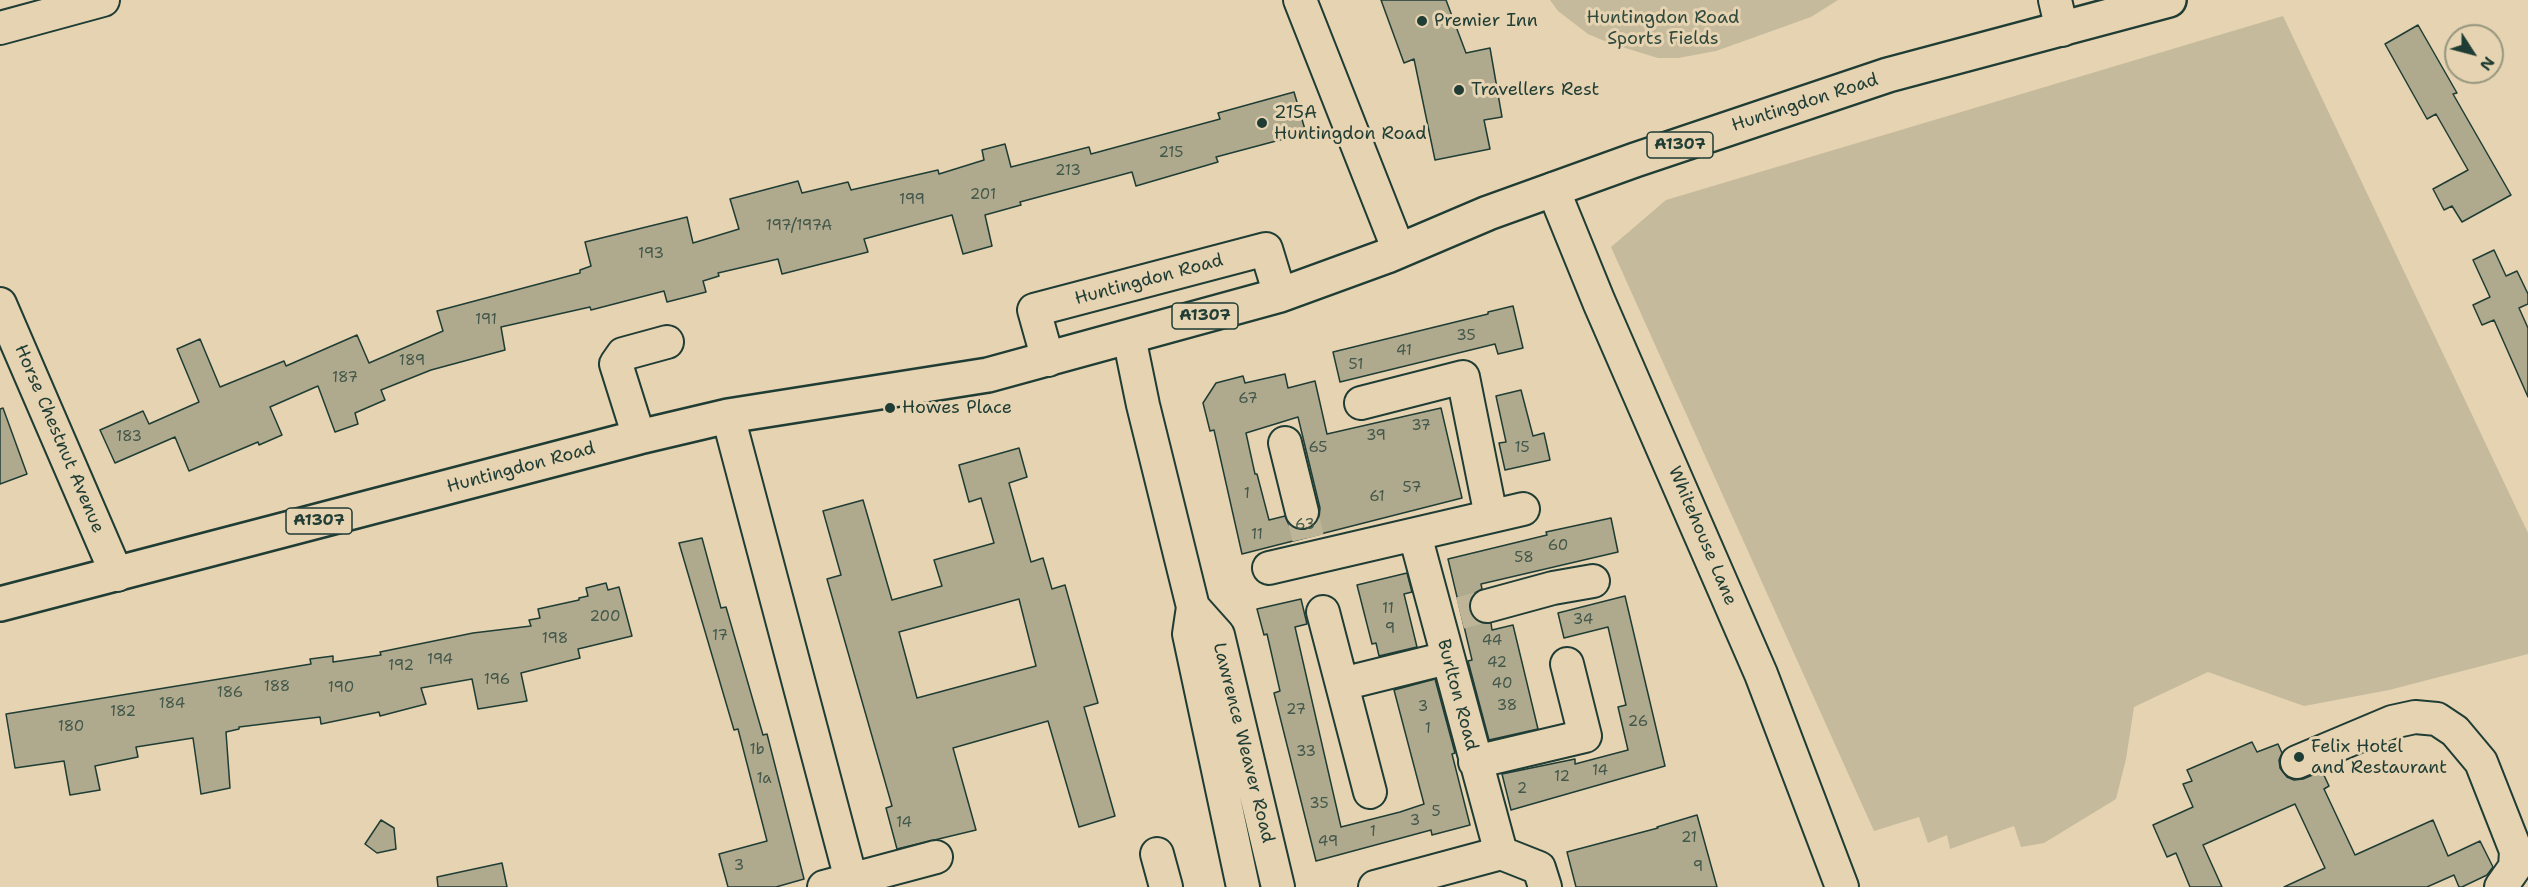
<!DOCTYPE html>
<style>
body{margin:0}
#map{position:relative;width:2528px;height:887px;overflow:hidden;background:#e6d3b1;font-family:"Shantell Sans",sans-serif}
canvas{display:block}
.north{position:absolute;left:2444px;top:24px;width:60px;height:60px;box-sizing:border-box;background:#e6d3b1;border:2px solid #96977f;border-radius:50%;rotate:126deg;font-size:16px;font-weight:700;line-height:24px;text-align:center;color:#1f3d34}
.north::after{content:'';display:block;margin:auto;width:21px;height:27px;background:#1f3d34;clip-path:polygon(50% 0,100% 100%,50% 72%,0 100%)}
</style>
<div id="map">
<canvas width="2528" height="887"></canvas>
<div class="north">N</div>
</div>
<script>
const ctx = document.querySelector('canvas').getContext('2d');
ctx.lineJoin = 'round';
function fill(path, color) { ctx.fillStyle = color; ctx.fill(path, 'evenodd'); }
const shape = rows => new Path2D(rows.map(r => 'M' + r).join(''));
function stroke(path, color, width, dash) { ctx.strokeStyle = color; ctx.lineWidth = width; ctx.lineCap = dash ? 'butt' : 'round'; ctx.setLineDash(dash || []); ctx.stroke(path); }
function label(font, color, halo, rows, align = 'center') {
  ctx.font = font + ' "Shantell Sans",sans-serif'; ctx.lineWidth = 6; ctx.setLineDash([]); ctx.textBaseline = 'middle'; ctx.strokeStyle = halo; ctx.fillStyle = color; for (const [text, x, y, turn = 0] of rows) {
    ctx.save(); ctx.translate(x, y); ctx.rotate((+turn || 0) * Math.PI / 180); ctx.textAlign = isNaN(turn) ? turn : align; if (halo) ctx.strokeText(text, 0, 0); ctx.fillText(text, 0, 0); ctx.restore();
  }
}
const green = shape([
 [1550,0,1838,0,1811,17,1716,51,1678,58,1658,58,1609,43,1588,34,1558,11],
 [2283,16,2528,533,2528,654,2389,690,2304,706,2208,672,2134,707,2126,759,2116,799,2044,843,2021,847,2014,826,1950,849,1947,835,1928,843,1919,817,1874,831,1611,247,1666,200]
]);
const building = shape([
 [1381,0,1446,0,1466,53,1490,48,1502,117,1484,120,1490,149,1435,160,1414,59,1404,63,1381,0],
 [2418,25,2457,93,2453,94,2511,195,2462,222,2452,206,2444,210,2433,189,2468,170,2436,114,2427,119,2385,44,2418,25],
 [1294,92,1306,133,1216,157,1218,162,1136,186,1132,172,1020,202,1021,205,985,215,992,246,963,254,952,215,864,239,868,252,782,274,778,259,718,273,719,276,703,281,706,292,667,302,664,291,591,310,590,307,501,327,505,350,431,370,381,390,385,400,355,413,358,424,335,432,318,386,270,407,282,435,259,445,258,442,189,471,175,437,115,463,100,430,143,411,149,424,199,402,177,349,200,339,220,387,284,361,286,366,357,335,369,363,443,331,437,311,580,273,580,270,591,266,585,242,687,217,693,243,739,229,730,199,798,181,802,193,848,182,851,190,938,170,939,174,984,160,982,150,1005,144,1011,167,1089,147,1091,154,1220,119,1218,113,1294,92],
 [2494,250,2506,276,2517,271,2528,294,2528,304,2519,308,2528,328,2528,397,2494,320,2482,325,2473,305,2490,297,2473,260,2494,250],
 [1513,306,1523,348,1498,354,1495,344,1340,382,1333,352,1488,314,1488,312,1513,306],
 [1285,374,1288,388,1315,381,1327,434,1441,408,1462,498,1242,554,1214,430,1210,431,1203,403,1216,383,1243,376,1245,383,1285,374],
 [1298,417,1320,508,1319,518,1315,525,1306,530,1298,529,1289,525,1285,516,1269,520,1257,474,1255,474,1246,433,1298,417],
 [1521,390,1533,436,1544,433,1550,460,1505,470,1499,443,1506,442,1496,396,1521,390],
 [3,408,27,474,0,484,0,409,3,408],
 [1019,448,1027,477,1009,483,1031,562,1043,558,1052,589,1065,585,1098,703,1084,707,1115,816,1079,827,1048,721,953,748,976,830,897,849,886,808,892,806,827,579,841,575,823,511,863,500,892,600,942,586,934,560,994,543,981,498,969,502,959,465,1019,448],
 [1019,599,1036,666,917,698,899,632,1019,599],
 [1611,518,1618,552,1481,584,1482,589,1475,593,1470,601,1470,610,1474,618,1482,623,1491,623,1492,630,1513,625,1538,729,1489,740,1468,661,1472,660,1448,559,1547,535,1546,532,1611,518],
 [702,538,721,608,726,607,763,735,767,734,804,879,776,887,728,887,719,854,767,841,738,729,734,730,679,543,702,538],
 [1407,573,1412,592,1404,594,1417,647,1379,656,1376,643,1372,644,1357,585,1407,573],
 [606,583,608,590,619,587,632,636,578,649,580,658,521,673,527,701,478,709,472,679,421,688,426,704,380,716,379,712,321,724,320,717,239,727,239,729,226,732,230,788,201,794,193,738,136,747,138,757,95,766,100,790,70,795,64,761,15,768,6,714,311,664,310,659,333,656,333,662,381,655,380,652,473,633,531,626,529,620,540,618,538,609,579,600,579,598,588,596,586,588,606,583],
 [1625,596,1665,766,1511,810,1502,774,1575,759,1575,764,1628,750,1618,707,1626,705,1608,627,1564,638,1558,613,1625,596],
 [1301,599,1307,624,1295,627,1341,827,1400,812,1424,804,1394,690,1435,679,1455,753,1452,754,1470,825,1432,835,1431,830,1316,861,1274,693,1280,691,1267,634,1264,635,1257,609,1301,599],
 [2252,742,2257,752,2278,744,2282,753,2279,760,2280,768,2287,777,2294,780,2303,779,2322,771,2329,786,2324,789,2355,855,2433,820,2448,856,2480,841,2493,867,2487,875,2462,887,2459,887,2454,875,2427,887,2284,887,2325,868,2295,804,2203,845,2222,887,2190,887,2176,853,2167,857,2153,825,2193,807,2183,784,2192,781,2187,770,2252,742],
 [1697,815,1717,887,1576,887,1567,852,1658,828,1657,827,1697,815],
 [381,820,394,828,396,849,377,853,365,844,381,820],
 [502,863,507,887,438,887,437,877,502,863]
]);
const minorTunnel = shape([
 [1302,512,1308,538],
 [1460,613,1487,606]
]);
const minor = shape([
 [1300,0,1399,251],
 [2055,0,2062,30],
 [0,28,103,0],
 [1553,189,1599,302,1761,674,1842,887],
 [0,304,117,575],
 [1129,337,1143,405,1193,607,1189,634,1243,887],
 [1048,360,1034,310,1266,249,1280,295],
 [1361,403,1463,377,1491,516],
 [728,416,853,887],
 [639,437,616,364,623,354,667,342],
 [1285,443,1302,512],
 [1415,535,1501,853],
 [1269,568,1523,509],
 [1487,606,1553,588,1593,581],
 [1193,607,1218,635,1278,887],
 [1323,612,1370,792],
 [1342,684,1447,658],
 [1475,762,1585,736,1567,664],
 [2297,762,2392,722,2415,717,2437,719,2455,731,2481,762,2516,851,2515,867,2501,887],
 [1157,854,1166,887],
 [824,887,936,857],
 [1375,887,1501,853,1539,868,1545,887]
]);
const major = shape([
 [0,604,639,437,728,416,988,375,1280,295,1387,256,1488,213,1635,160,1888,75,2169,0]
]);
const markers = [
 [1422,21,6,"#1f3d34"],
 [1459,90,6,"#1f3d34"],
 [1262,123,6,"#1f3d34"],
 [890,408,6,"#1f3d34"],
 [2299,757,6,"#1f3d34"]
];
const numberNames = [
 ["215",1171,153],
 ["213",1068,171],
 ["201",983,195],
 ["199",912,200],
 ["197/197A",799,226],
 ["193",651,254],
 ["191",486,320],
 ["35",1466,336],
 ["41",1404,351],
 ["189",412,361],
 ["51",1356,365],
 ["187",345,378],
 ["67",1248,399],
 ["37",1421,426],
 ["39",1376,436],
 ["183",129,437],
 ["65",1318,448],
 ["15",1522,448],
 ["57",1412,488],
 ["1",1247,494],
 ["61",1377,497],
 ["63",1305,525],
 ["11",1257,535],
 ["60",1558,546],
 ["58",1524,558],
 ["11",1388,609],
 ["200",605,617],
 ["34",1583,620],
 ["9",1390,629],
 ["17",720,636],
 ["198",555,639],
 ["44",1492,641],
 ["194",440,660],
 ["42",1497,663],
 ["192",401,666],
 ["196",497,680],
 ["40",1502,684],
 ["188",277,687],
 ["190",341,688],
 ["186",230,693],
 ["184",172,704],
 ["38",1507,706],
 ["3",1423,707],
 ["27",1296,710],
 ["182",123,712],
 ["26",1638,722],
 ["180",71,727],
 ["1",1428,729],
 ["1b",757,750],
 ["33",1306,752],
 ["14",1600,771],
 ["12",1562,777],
 ["1a",764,779],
 ["2",1522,789],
 ["35",1319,804],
 ["5",1436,812],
 ["3",1415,821],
 ["14",904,823],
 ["1",1373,832],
 ["21",1689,838],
 ["49",1328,842],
 ["3",739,866],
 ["9",1698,867]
];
const shields = [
 [1680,145,66],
 [1205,316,66],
 [319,521,66]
];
const shieldNames = [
 ["A1307",1680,145],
 ["A1307",1205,316],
 ["A1307",319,521]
];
const parkNames = [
 ["Huntingdon Road",1663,18],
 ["Sports Fields",1663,39]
];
const poiNames = [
 ["Premier Inn",1434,21],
 ["Travellers Rest",1471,90],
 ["215A",1274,113],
 ["Huntingdon Road",1274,134],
 ["Howes Place",902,408],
 ["Felix Hotel",2311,747],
 ["and Restaurant",2311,768]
];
const streetNames = [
 ["Huntingdon Road",1805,103,-18],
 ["Huntingdon Road",1149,280,-15],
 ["Horse Chestnut Avenue",59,439,67],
 ["Huntingdon Road",521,468,-15],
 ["Whitehouse Lane",1702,536,67],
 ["Burlton Road",1457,695,75],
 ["Lawrence Weaver Road",1243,743,76]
];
fill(green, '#c5ba9c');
fill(building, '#afa98e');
stroke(building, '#1f3d34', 1.5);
stroke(minorTunnel, '#beb598', 32, [32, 16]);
stroke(minor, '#1f3d34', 36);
stroke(major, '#1f3d34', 38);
stroke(minor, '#e6d3b1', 32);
stroke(major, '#e6d3b1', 33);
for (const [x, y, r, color] of markers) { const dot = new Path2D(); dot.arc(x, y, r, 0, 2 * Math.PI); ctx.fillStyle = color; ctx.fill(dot); stroke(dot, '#e6d3b1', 2); }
label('15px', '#43584a', null, numberNames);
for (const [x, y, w] of shields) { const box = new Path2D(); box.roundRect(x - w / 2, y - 13, w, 26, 4.5); ctx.fillStyle = '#e6d3b1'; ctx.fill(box); stroke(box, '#1f3d34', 1.5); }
label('bold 16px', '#1f3d34', null, shieldNames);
label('18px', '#304a3e', '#e6d3b1', parkNames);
label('18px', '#1f3d34', '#e6d3b1', poiNames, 'left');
label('18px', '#1f3d34', '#e6d3b1', streetNames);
</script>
